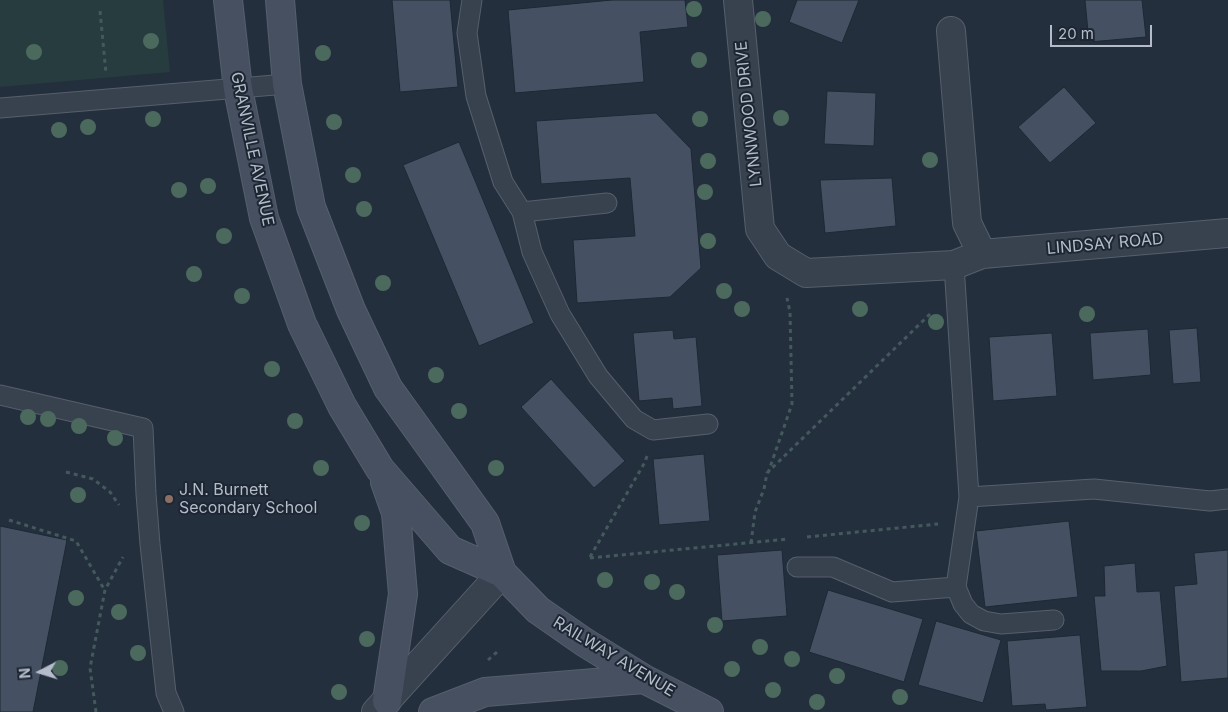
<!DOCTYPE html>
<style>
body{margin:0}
#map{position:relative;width:1228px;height:712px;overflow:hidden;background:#242f3e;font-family:Inter,sans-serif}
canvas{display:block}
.north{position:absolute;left:15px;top:647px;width:50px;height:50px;-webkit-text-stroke:4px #1d2633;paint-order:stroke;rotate:265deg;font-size:14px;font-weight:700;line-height:20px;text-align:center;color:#b4bcc9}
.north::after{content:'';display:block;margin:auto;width:18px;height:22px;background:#b4bcc9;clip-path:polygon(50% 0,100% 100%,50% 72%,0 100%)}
.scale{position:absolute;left:1050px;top:25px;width:102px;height:22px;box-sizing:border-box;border:2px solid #b4bcc9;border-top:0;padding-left:6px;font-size:15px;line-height:18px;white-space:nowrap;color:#b4bcc9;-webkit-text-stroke:4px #1d2633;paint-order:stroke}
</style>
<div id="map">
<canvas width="1228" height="712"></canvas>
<div class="north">N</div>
<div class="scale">20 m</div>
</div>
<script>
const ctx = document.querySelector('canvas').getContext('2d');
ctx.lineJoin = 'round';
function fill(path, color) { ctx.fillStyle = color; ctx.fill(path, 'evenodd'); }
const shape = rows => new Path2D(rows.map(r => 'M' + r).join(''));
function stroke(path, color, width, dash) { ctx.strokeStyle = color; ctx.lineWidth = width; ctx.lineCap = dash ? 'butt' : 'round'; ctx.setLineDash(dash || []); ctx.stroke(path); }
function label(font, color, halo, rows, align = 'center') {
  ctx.font = font + ' Inter,sans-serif'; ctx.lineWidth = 4; ctx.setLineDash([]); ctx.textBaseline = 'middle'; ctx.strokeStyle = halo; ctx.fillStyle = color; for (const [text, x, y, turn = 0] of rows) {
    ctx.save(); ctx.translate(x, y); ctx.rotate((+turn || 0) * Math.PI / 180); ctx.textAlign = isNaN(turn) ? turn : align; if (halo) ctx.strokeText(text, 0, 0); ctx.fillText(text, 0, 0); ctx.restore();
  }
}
const green = shape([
 [0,0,163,0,170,72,0,87]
]);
const building = shape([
 [392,0,450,0,458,87,400,92,392,0],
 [612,0,685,0,688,27,640,32,644,82,515,93,508,10,612,0],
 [797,0,859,0,842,43,789,22,797,0],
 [1085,0,1142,0,1146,37,1089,42,1085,0],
 [1064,87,1096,123,1050,163,1018,127,1064,87],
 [827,91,876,93,874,146,824,144,827,91],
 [656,113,691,149,701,268,670,297,577,303,573,240,635,236,630,178,541,184,536,121,656,113],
 [459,142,534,323,479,346,403,165,459,142],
 [892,178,896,226,825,233,820,180,892,178],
 [1197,328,1201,382,1173,384,1169,330,1197,328],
 [1148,329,1151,375,1093,380,1090,333,1148,329],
 [673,330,674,339,696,337,702,406,673,409,672,398,639,401,633,333,673,330],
 [1052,333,1057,396,993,401,989,337,1052,333],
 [551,379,625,461,594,488,521,407,551,379],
 [704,454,710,521,659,525,653,459,704,454],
 [1069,521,1078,597,985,607,976,531,1069,521],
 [0,526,67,540,33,712,0,712,0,526],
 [782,550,787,616,722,621,717,555,782,550],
 [1228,550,1228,678,1181,682,1174,586,1197,584,1194,553,1228,550],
 [1135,563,1137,592,1160,591,1167,666,1141,671,1101,671,1094,596,1105,596,1104,566,1135,563],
 [828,590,923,619,904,682,809,652,828,590],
 [936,621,1001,640,983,703,918,685,936,621],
 [1080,635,1087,707,1046,710,1045,704,1012,706,1007,641,1080,635]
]);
const path = shape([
 [100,11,106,73],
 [66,472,93,479,110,492,119,505],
 [768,473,792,404,790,312,787,298],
 [9,520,76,541,104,589],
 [807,537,938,524],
 [751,543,755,512,764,489,767,473,930,314],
 [590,557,645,462,647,456],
 [590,558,788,539],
 [488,660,497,652],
 [96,712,90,668,105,590,123,557]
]);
const service = shape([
 [472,0,467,33,476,96,503,182,522,212,532,252,560,314,598,376,634,419,653,430,708,424],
 [0,108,287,84],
 [522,212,607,203],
 [954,265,969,497,956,587,963,604,971,614,984,621,1001,624,1054,620],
 [0,395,143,428,146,494,150,544,166,693,174,712],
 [969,497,1094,489,1210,501,1228,499],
 [797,567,833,567,892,592,956,587]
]);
const minor = shape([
 [738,0,760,229,778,256,806,273,954,265,982,254,1228,233],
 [951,31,967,223,982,254]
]);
const tertiary = shape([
 [376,712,502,573]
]);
const secondary = shape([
 [228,0,238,89,264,218,302,324,342,406,380,469,450,550,502,573,538,610,584,642,644,679,709,712],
 [280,0,287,84,311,207,351,310,388,388,485,523,502,573],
 [385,482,396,513,403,594,387,701],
 [433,712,485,692,644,679]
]);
const trees = [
 [694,9],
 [763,19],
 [151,41],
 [34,52],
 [323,53],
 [699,60],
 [781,118],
 [153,119],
 [700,119],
 [334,122],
 [88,127],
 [59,130],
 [930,160],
 [708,161],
 [353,175],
 [208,186],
 [179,190],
 [705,192],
 [364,209],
 [224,236],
 [708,241],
 [194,274],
 [383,283],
 [724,291],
 [242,296],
 [742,309],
 [860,309],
 [1087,314],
 [936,322],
 [272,369],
 [436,375],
 [459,411],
 [28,417],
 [48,419],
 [295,421],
 [79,426],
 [115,438],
 [321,468],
 [496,468],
 [78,495],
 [362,523],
 [605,580],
 [652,582],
 [677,592],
 [76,598],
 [119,612],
 [715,625],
 [367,639],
 [760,647],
 [138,653],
 [792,659],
 [60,668],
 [732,669],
 [837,676],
 [773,690],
 [339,692],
 [900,697],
 [817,702]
];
const markers = [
 [169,499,5,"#8d6e63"]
];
const streetNames = [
 ["LYNNWOOD DRIVE",749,114,-96],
 ["GRANVILLE AVENUE",252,149,78],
 ["LINDSAY ROAD",1105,244,-5],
 ["RAILWAY AVENUE",614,657,31]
];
const poiNames = [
 ["J.N. Burnett",179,490],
 ["Secondary School",179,508]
];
fill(green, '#263c3f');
fill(building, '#455162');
stroke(building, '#1f2835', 1);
stroke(service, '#565f6c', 21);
stroke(minor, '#565f6c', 30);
stroke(tertiary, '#565f6c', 30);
stroke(secondary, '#565f6c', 30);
stroke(path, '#44595c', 3, [4, 4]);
stroke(service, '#38414e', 19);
stroke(minor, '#38414e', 28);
stroke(tertiary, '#38414e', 28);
stroke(secondary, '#465061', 28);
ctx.fillStyle = '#4b6a5d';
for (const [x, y] of trees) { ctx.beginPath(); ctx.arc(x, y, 8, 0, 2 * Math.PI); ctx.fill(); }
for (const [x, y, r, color] of markers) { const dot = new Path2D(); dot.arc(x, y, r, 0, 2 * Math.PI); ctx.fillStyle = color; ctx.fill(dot); stroke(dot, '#1d2633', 2); }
label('16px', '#b4bcc9', '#1d2633', streetNames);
label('16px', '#b4bcc9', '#1d2633', poiNames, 'left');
</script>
